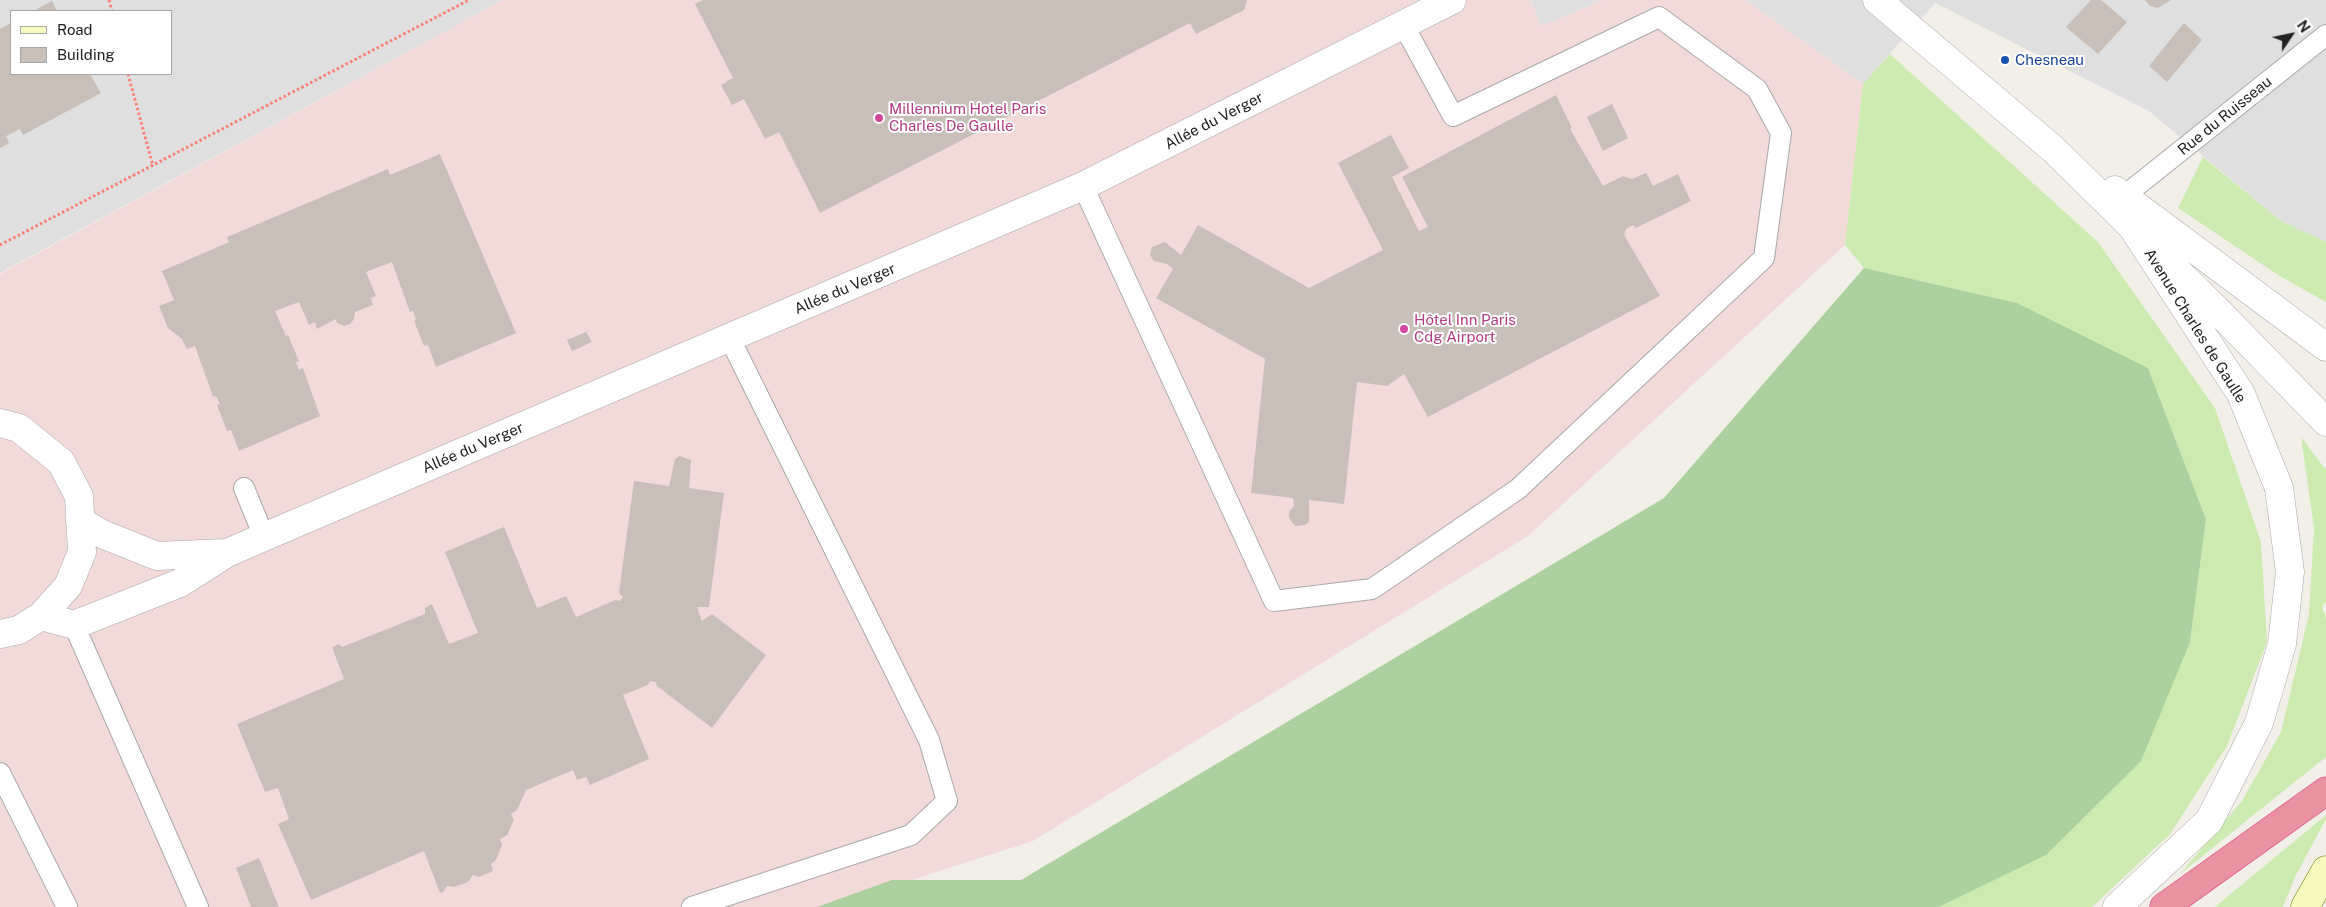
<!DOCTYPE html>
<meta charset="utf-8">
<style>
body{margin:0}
#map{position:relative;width:2326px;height:907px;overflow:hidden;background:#f2efe9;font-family:"Public Sans",sans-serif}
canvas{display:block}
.legend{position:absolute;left:10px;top:10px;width:162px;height:65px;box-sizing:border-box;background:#fff;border:1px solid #a7a7a7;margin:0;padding:6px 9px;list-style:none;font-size:15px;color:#222}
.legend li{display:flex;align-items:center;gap:10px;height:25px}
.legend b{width:25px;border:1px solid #a7a7a7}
.north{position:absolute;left:2266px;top:10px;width:50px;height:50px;-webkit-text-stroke:4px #fff;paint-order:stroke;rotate:56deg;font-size:14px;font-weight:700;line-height:20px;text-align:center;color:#222}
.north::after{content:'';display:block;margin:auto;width:18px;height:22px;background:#222;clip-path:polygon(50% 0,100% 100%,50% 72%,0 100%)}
</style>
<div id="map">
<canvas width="2326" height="907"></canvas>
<ul class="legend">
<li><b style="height:6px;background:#f7fabf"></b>Road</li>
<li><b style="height:14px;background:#c7bfb8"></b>Building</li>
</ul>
<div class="north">N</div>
</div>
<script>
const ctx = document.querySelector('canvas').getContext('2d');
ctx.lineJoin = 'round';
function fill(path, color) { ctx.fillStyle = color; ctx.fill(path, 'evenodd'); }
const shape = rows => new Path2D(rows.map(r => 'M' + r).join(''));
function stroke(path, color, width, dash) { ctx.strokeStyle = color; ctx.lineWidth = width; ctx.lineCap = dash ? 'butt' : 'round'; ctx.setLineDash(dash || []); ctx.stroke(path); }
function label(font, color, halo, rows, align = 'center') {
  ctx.font = font + ' "Public Sans",sans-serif'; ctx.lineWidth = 4; ctx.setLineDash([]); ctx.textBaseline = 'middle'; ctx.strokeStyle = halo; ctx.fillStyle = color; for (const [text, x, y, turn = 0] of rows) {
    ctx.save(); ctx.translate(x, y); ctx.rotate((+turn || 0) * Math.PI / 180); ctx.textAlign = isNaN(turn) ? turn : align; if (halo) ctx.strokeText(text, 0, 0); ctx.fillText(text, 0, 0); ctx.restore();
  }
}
const residential = shape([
 [0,0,503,0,0,273],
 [11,11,171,11,171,74,11,74],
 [1531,0,1604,0,1541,26],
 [1745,0,2326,0,2326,242,2281,221,2149,111,1935,3,1863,84]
]);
const commercial = shape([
 [503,0,1531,0,1541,26,1604,0,1745,0,1863,84,1845,245,1528,536,1033,841,828,907,0,907,0,274]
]);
const grass = shape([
 [1890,54,2098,242,2215,408,2261,542,2267,642,2227,746,2170,834,2092,907,1939,907,2046,855,2190,642,2206,519,2148,368,2017,303,1864,268,1845,245,1863,84],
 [2203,157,2281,221,2326,242,2326,302,2278,275,2178,208],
 [2301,437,2326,470,2326,601,2322,607,2326,618,2326,757,2180,874,2242,801,2281,732,2309,614,2314,528],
 [2326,815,2326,819,2296,875,2283,907,2215,907]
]);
const forest = shape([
 [1864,268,2017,303,2148,368,2206,519,2190,642,2141,761,2046,855,1939,907,817,907,892,880,1021,880,1664,498]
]);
const building = shape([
 [703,0,1247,0,1244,10,1196,34,1190,23,820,213,779,132,765,139,744,99,732,105,721,85,733,78,695,4],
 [2091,0,2101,0,2127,22,2098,54,2066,27],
 [2145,0,2171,0,2158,8,2150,6],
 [52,1,57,11,33,11],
 [11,23,11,74,90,74,101,93,23,135,20,129,6,136,9,143,0,148,0,29],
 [2184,23,2202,40,2167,82,2149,66],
 [1556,95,1572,128,1570,129,1603,186,1623,176,1632,179,1646,173,1653,186,1678,174,1691,201,1636,228,1633,225,1626,229,1624,235,1660,296,1428,417,1404,374,1387,386,1357,382,1344,504,1309,500,1309,522,1305,525,1295,526,1289,518,1289,512,1294,506,1293,498,1251,493,1265,359,1156,298,1173,269,1167,264,1154,261,1150,255,1152,247,1165,242,1181,255,1198,225,1309,288,1383,250,1338,163,1391,135,1409,168,1392,177,1419,231,1428,227,1402,177],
 [1612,104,1628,138,1603,151,1587,117],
 [440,154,516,333,436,367,428,345,424,346,414,321,416,320,413,311,410,312,392,262,366,272,376,296,371,298,373,305,355,312,354,319,350,324,344,326,337,323,336,319,317,329,315,322,309,325,299,302,275,311,286,336,288,335,299,361,296,362,299,370,303,368,320,416,239,451,231,430,227,431,217,405,220,404,216,396,213,397,195,346,187,349,182,339,168,328,159,306,174,300,162,271,229,242,227,237,388,169,390,175],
 [586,332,592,342,572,351,567,340],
 [680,456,691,460,689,488,724,493,709,607,697,607,702,621,712,614,766,655,712,728,657,686,656,682,650,681,648,685,623,695,649,759,590,785,586,777,577,780,573,770,526,790,517,810,511,814,514,820,507,835,500,839,502,845,496,860,491,864,493,871,479,877,473,875,468,882,454,887,447,886,443,892,440,893,424,851,311,900,278,824,289,819,278,788,265,792,237,724,344,679,332,647,339,644,342,647,425,614,425,608,432,604,449,644,478,633,445,552,504,527,537,608,566,596,576,617,615,600,620,601,623,597,619,593,634,481,669,486,675,459],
 [259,858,279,907,251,907,236,868]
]);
const path = shape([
 [109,0,112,11],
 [128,74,153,166],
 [0,245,469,0]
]);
const service = shape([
 [1083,186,1274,601,1372,589,1518,489,1764,258,1781,133,1757,89,1659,17,1453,116,1404,26],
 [2124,196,2326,35],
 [244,488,264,537],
 [74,625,198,907],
 [0,773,67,907],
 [692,907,911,835,947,801,929,740,730,339]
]);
const tertiary = shape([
 [1877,0,2053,149,2219,312,2326,422],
 [2115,190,2326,347],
 [0,423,19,428,61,462,79,496,82,552,68,586,41,616,19,630,0,634],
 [80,521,102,534,157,556,226,553],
 [41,616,74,625,180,583,227,553,264,537,1083,186,1452,0],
 [2117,907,2209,821,2259,723,2282,644,2290,572,2279,488,2241,394,2131,225]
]);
const secondary = shape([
 [2305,907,2326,870]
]);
const motorway = shape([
 [2164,907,2326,791]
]);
const markers = [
 [2005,60,5,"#1a4fb4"],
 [879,118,5,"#d1479c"],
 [1404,329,5,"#d1479c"]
];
const transitNames = [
 ["Chesneau",2015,60]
];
const hotelNames = [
 ["Millennium Hotel Paris",889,109],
 ["Charles De Gaulle",889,126],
 ["Hôtel Inn Paris",1414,320],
 ["Cdg Airport",1414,337]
];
const streetNames = [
 ["Rue du Ruisseau",2225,116,-39],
 ["Allée du Verger",1214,121,-27],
 ["Allée du Verger",845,289,-23],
 ["Avenue Charles de Gaulle",2195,326,58],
 ["Allée du Verger",473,448,-23]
];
fill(residential, '#e0dfdf');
fill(commercial, '#f2dad9');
fill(grass, '#cdebb0');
fill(forest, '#add19e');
fill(building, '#c7bfb8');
stroke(service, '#a9a9a9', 22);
stroke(tertiary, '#a9a9a9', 29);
stroke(secondary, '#707d05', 29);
stroke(motorway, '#dc2a67', 29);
stroke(path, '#fa8072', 3, [2.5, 2.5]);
stroke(service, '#fff', 20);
stroke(tertiary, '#fff', 28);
stroke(secondary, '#f7fabf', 28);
stroke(motorway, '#e892a2', 28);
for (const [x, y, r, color] of markers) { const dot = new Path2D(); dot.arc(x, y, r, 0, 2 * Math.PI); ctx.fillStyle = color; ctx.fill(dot); stroke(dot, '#fff', 2); }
label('15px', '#164399', '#fff', transitNames, 'left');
label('15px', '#b23c85', '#fff', hotelNames, 'left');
label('15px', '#222', '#fff', streetNames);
</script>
